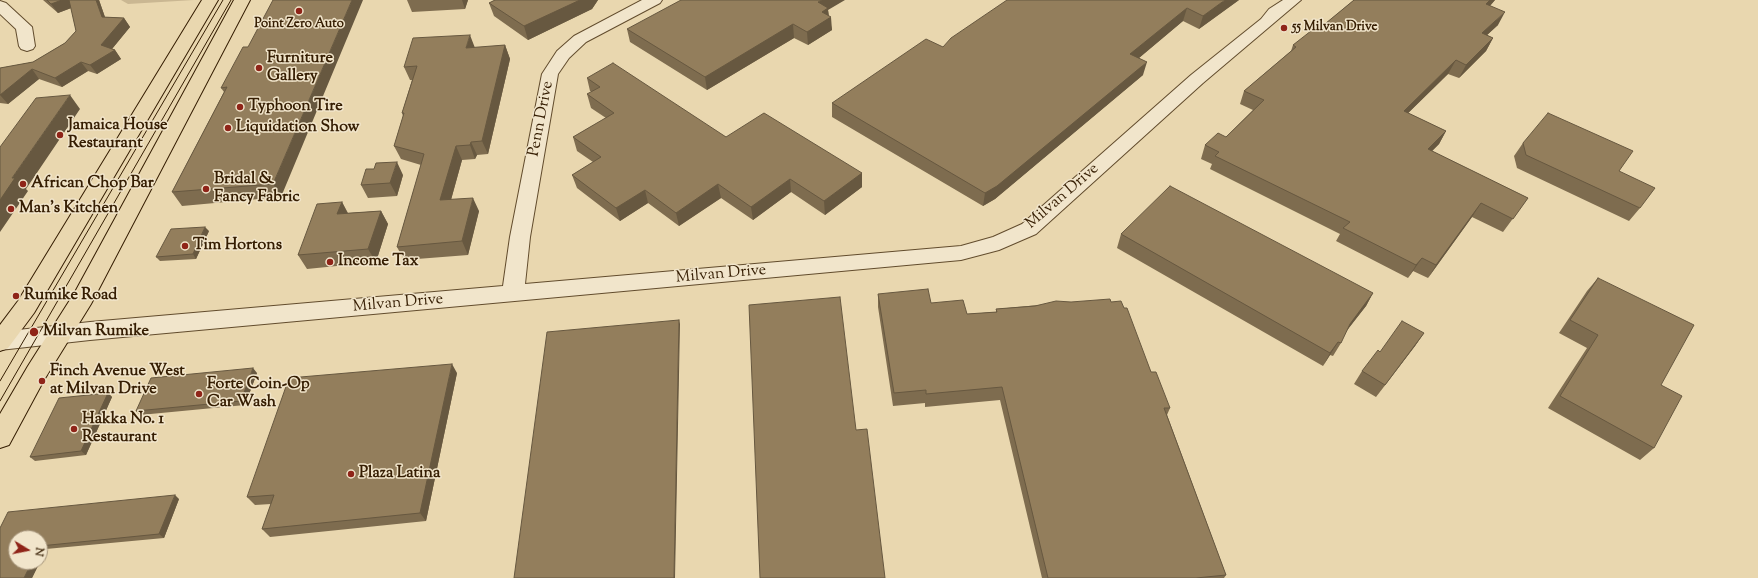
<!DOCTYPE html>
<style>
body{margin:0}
#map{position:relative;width:1758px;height:578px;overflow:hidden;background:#e9d7af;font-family:"Sorts Mill Goudy",serif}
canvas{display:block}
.north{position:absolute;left:8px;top:530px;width:40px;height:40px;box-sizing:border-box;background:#f1e5cb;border:1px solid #a6957b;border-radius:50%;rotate:100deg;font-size:11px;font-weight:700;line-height:16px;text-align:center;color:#351d02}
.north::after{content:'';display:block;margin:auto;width:14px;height:18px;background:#8f2418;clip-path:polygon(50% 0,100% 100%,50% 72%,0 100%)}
</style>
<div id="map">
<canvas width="1758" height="578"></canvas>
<div class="north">N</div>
</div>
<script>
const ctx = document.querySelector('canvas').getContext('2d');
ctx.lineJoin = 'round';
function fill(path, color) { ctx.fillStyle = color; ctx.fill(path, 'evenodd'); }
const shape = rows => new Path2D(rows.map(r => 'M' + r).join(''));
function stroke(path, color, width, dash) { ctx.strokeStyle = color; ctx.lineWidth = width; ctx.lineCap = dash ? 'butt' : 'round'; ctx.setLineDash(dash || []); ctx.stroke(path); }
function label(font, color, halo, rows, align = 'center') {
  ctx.font = font + ' "Sorts Mill Goudy",serif'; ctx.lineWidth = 3; ctx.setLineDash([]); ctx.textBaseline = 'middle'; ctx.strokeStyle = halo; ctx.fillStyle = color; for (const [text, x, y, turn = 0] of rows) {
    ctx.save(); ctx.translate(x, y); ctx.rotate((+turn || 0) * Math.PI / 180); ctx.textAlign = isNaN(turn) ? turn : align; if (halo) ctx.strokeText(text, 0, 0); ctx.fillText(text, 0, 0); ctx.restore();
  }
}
const green = shape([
 [121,0,194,0,128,4]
]);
const minor = shape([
 [642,0,662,0,660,3,586,42,569,58,558,74,530,237,525,284,961,246,993,237,1022,224,1191,75,1261,19,1269,9,1283,0,1301,0,1203,83,1036,234,999,250,961,260,90,340,0,350,0,332,90,322,503,286,510,237,542,74,557,51,574,36,642,0],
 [0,1,6,3,32,27,35,46,33,49,27,51,21,49,19,46,16,29,0,14,0,1]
]);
const major = shape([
 [202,0,218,0,34,313,8,348,0,351,0,325,18,301,202,0],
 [234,0,250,0,91,304,44,380,9,445,0,448,0,414,28,366,75,292,234,0]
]);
const tram = shape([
 [0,381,223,0],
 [0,401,231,0]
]);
const wall = shape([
 [43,0,99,0,105,17,124,18,130,27,112,49,115,50,121,59,97,74,88,71,62,87,39,79,8,104,0,103,0,68,33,62,65,43,76,31,71,8,58,13],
 [407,0,468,0,465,9,412,12],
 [495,0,598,0,592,9,528,40,494,16,489,3],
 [1239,0,1199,29,1183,21,1139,58,1143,75,995,199,983,206,832,117,832,103,943,47],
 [1354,0,1495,0,1490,6,1498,25,1487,35,1493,38,1486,51,1459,78,1448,74,1408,113,1446,131,1439,144,1432,151,1528,198,1503,232,1472,217,1428,278,1413,271,1408,278,1336,241,1340,234,1210,169,1212,164,1201,159,1205,145,1226,137,1253,110,1240,104,1244,91,1291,51,1293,45,1320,28],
 [828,10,829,16,832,30,808,45,794,38,707,90,630,42,627,29],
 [505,45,510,59,488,154,477,155,475,159,462,160,451,200,479,211,468,255,404,260,397,247,421,165,401,159,394,146,403,116,402,113,412,80,410,80,404,67,474,48],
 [248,47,281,197,182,206,172,192,224,92,221,88],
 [587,78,726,137,862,173,862,187,825,215,791,192,753,220,721,198,679,226,648,203,620,221,577,188,572,175,593,162,577,151,573,137,606,118,591,108,587,94,592,92,590,91],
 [1523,143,1640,208,1629,221,1517,168,1514,156],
 [374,169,403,175,397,196,368,198,361,185],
 [342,202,348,213,381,211,388,224,376,262,307,269,298,255],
 [209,231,196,259,160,261,156,257],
 [1121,234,1373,293,1366,306,1346,331,1341,343,1333,356,1330,355,1323,366,1117,248],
 [1598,278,1661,385,1654,448,1640,460,1548,408,1587,348,1559,333,1587,291],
 [878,294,931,303,967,314,996,312,996,309,1071,302,1111,302,1124,308,1151,372,1170,408,1167,415,1226,575,1224,578,1042,578,1000,400,925,407,925,403,893,406,878,307],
 [1424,333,1415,346,1376,397,1354,384,1362,371,1380,352],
 [257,373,245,405,140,415,136,411],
 [457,373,426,521,270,537,262,529,271,504,255,505,247,497],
 [108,393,112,397,86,455,35,461,30,457],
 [179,499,164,538,46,549,32,578,0,578,0,528]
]);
const shadedWall = shape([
 [62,0,70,0,74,7,58,13,51,4],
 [96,0,99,0,108,26,102,17],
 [352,0,363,0,281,197,273,184],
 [462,0,468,0,465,9],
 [580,0,598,0,592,9,528,40,524,26],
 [822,0,845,0,828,10,829,18,831,17,832,30,808,45,807,32,818,2],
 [1225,0,1239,0,1199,29,1203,16],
 [1490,0,1495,0,1479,18,1486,4],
 [1187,8,1183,21,1127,68,1130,54],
 [1505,12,1498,25,1475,46,1482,33],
 [124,18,130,27,107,55,115,50,121,59,97,74,90,65,101,45],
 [793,24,794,38,707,90,705,77],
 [470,35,475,48,466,48],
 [1493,38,1486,51,1459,78,1466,65],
 [505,45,510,59,488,154,482,141],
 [1456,60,1448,74,1397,124,1404,111],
 [81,62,88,71,62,87,55,78],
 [1147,62,1143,75,995,199,983,206,985,193],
 [32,69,39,79,8,104,0,95],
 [70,95,80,109,26,189,28,191,0,232,0,200,12,178],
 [1446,131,1439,144,1420,163,1428,149],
 [471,142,477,155,475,159,470,145],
 [456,146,462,160,447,214,440,200],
 [397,162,403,175,397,196,390,183],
 [862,173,862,187,825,215,824,201],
 [790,179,791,192,753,220,751,207],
 [718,184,721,198,679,226,676,213],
 [645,190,648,203,620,221,616,208],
 [473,198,479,211,468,255,462,241],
 [342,202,349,216,337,214],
 [1481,203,1472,217,1428,278,1436,265],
 [381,211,388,224,376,262,368,249],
 [205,227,209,231,196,259,193,254],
 [1422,258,1413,271,1408,278,1416,265],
 [1373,293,1366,306,1342,337,1350,324],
 [679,320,680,324,675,578,674,578],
 [1424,333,1415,346,1376,397],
 [1338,342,1330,355,1323,366,1330,353],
 [452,364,457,373,426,521,420,513],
 [253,368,257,373,245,405,241,401],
 [108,393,112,397,86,455,81,451],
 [175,495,179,499,164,538,159,534],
 [40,546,46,549,40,561],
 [32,562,40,562,32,578,24,578]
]);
const building = shape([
 [47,0,62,0,51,4,47,0],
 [69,0,96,0,102,17,124,18,101,45,115,50,90,65,81,62,55,78,32,69,0,95,0,68,33,62,65,43,76,31,69,0],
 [273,0,352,0,273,184,172,192,227,87,221,88,243,47,248,47,273,0],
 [495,0,580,0,524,26,489,3,495,0],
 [681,0,822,0,818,2,828,8,822,12,831,17,807,32,793,24,705,77,627,29,681,0],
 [1007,0,1225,0,1203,16,1187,8,1130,54,1147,62,997,186,985,193,832,103,926,39,943,47,951,38,1007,0],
 [1354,0,1490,0,1486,4,1505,12,1482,33,1493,38,1466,65,1456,60,1404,111,1446,131,1428,149,1528,198,1513,219,1481,203,1436,265,1422,258,1416,265,1343,228,1350,222,1215,156,1219,152,1205,145,1218,133,1226,137,1264,100,1244,91,1296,47,1293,45,1316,27,1320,28,1354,0],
 [470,35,466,48,505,45,482,141,471,142,470,145,456,146,440,200,473,198,462,241,397,247,424,154,394,146,404,113,402,113,417,66,404,67,413,38,470,35],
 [613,63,726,137,764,113,862,173,824,201,790,179,751,207,718,184,676,213,645,190,616,208,572,175,601,157,573,137,614,113,587,94,600,87,587,78,613,63],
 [70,95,12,178,15,178,0,200,0,147,36,98,70,95],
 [1548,113,1633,151,1619,171,1655,188,1640,208,1526,155,1523,143,1548,113],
 [397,162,390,183,361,185,366,169,374,169,376,163,397,162],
 [1170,186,1373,293,1350,324,1341,343,1338,342,1330,353,1121,234,1170,186],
 [342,202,337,214,381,211,368,249,298,255,317,204,342,202],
 [205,227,193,254,156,257,171,229,205,227],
 [1598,278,1694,325,1661,385,1682,396,1654,448,1560,396,1598,335,1570,320,1598,278],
 [928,289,931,303,963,300,967,314,997,312,996,309,1035,306,1056,301,1071,302,1110,299,1111,302,1121,301,1124,308,1127,308,1151,372,1156,372,1170,408,1164,408,1226,575,1196,578,1048,578,1002,387,926,394,926,390,894,393,878,294,928,289],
 [840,297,856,430,867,429,885,578,760,578,749,305,840,297],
 [679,320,674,578,514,578,547,332,679,320],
 [1402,321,1424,333,1385,385,1362,371,1378,350,1380,352,1402,321],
 [452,364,420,513,262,529,274,495,247,497,289,378,452,364],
 [253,368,241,401,136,411,151,378,253,368],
 [108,393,81,451,30,457,59,398,108,393],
 [175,495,159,534,40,546,40,538,16,538,16,562,32,562,24,578,0,578,0,528,8,512,175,495]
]);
const markers = [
 [299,11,4,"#8f2418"],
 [1284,28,4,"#8f2418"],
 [259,68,4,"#8f2418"],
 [240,107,4,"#8f2418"],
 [228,128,4,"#8f2418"],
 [60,135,4,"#8f2418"],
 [23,184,4,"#8f2418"],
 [206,189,4,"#8f2418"],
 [11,209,4,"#8f2418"],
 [185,246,4,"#8f2418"],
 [330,262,4,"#8f2418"],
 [16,296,4,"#8f2418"],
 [34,332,5,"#8f2418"],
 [42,381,4,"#8f2418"],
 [199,394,4,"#8f2418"],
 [74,429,4,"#8f2418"],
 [351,474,4,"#8f2418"]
];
const farPoinames = [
 ["Point Zero Auto",299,25],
 ["55 Milvan Drive",1292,28,"left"]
];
const poiNames = [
 ["Furniture",267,59],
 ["Gallery",267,77],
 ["Typhoon Tire",248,107],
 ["Jamaica House",68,126],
 ["Restaurant",68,144],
 ["Liquidation Show",236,128],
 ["Bridal &",214,180],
 ["Fancy Fabric",214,198],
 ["African Chop Bar",31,184],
 ["Man's Kitchen",19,209],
 ["Tim Hortons",193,246],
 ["Income Tax",338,262],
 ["Rumike Road",24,296],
 ["Milvan Rumike",43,332],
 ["Finch Avenue West",50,372],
 ["at Milvan Drive",50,390],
 ["Forte Coin-Op",207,385],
 ["Car Wash",207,403],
 ["Hakka No. 1",82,420],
 ["Restaurant",82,438],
 ["Plaza Latina",359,474]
];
const streetNames = [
 ["Penn Drive",542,119,-79],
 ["Milvan Drive",1063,197,-41],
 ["Milvan Drive",721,275,-5],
 ["Milvan Drive",398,304,-5]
];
fill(green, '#cab792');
stroke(minor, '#624c2d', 2);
stroke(major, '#351d02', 2);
fill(minor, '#f1e5cb');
fill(major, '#e9d7af');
stroke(tram, '#351d02', 1);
fill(wall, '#7e6c4f');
fill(shadedWall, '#675840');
fill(building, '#937e5c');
stroke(building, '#675840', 1);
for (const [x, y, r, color] of markers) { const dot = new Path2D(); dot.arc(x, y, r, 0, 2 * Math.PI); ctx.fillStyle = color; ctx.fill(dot); stroke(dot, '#f1e5cb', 1.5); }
label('bold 13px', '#351d02', '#f1e5cb', farPoinames);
label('bold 16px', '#351d02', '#f1e5cb', poiNames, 'left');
label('16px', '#351d02', '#f1e5cb', streetNames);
</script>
